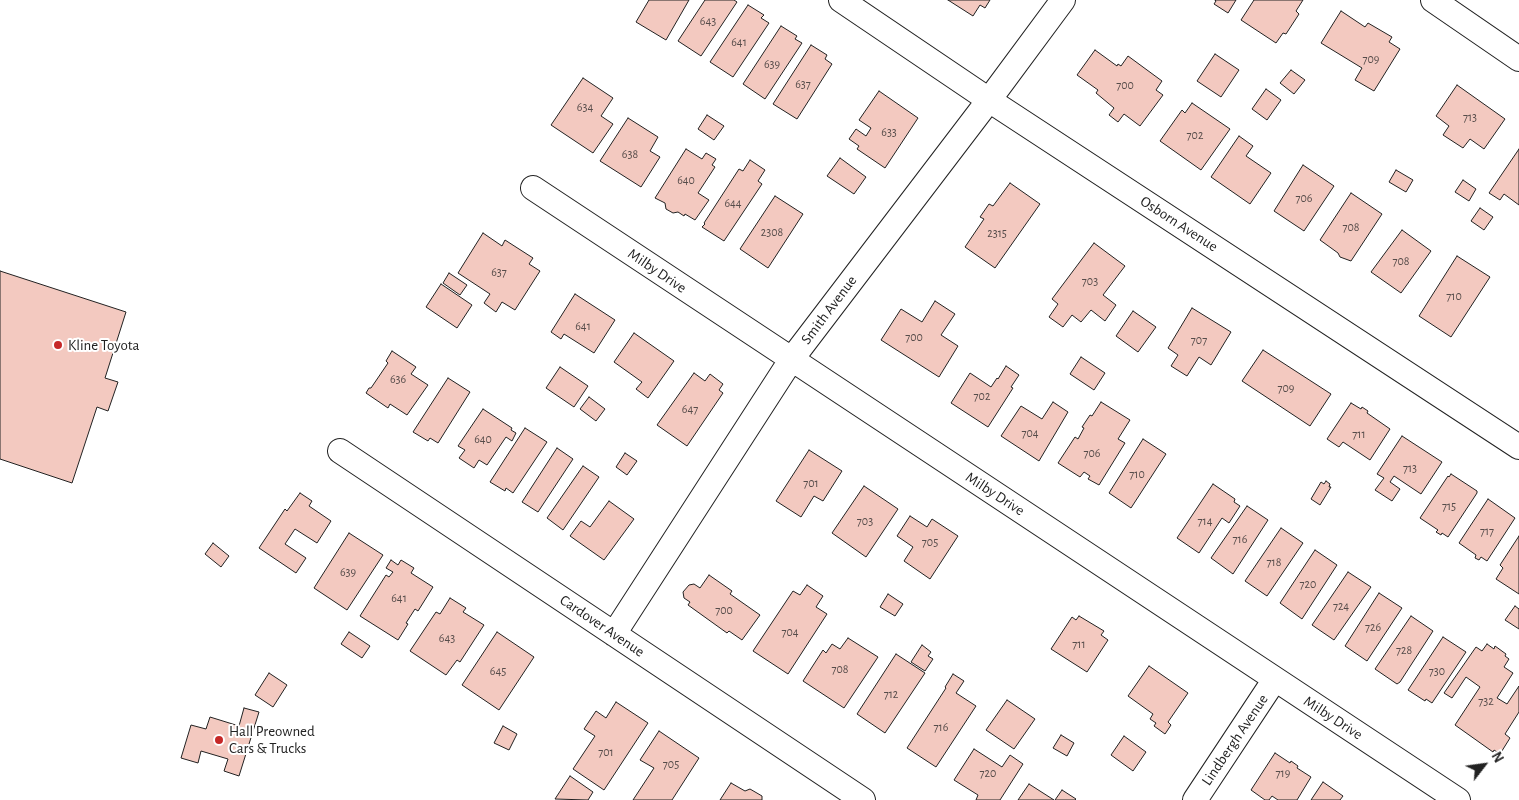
<!DOCTYPE html>
<style>
body{margin:0}
#map{position:relative;width:1519px;height:800px;overflow:hidden;background:#fff;font-family:"Alegreya Sans",sans-serif}
canvas{display:block}
.north{position:absolute;left:1459px;top:740px;width:50px;height:50px;-webkit-text-stroke:4px #fff;paint-order:stroke;rotate:60deg;font-size:14px;font-weight:700;line-height:20px;text-align:center;color:#222}
.north::after{content:'';display:block;margin:auto;width:18px;height:22px;background:#222;clip-path:polygon(50% 0,100% 100%,50% 72%,0 100%)}
</style>
<div id="map">
<canvas width="1519" height="800"></canvas>
<div class="north">N</div>
</div>
<script>
const ctx = document.querySelector('canvas').getContext('2d');
ctx.lineJoin = 'round';
function fill(path, color) { ctx.fillStyle = color; ctx.fill(path, 'evenodd'); }
const shape = rows => new Path2D(rows.map(r => 'M' + r).join(''));
function stroke(path, color, width, dash) { ctx.strokeStyle = color; ctx.lineWidth = width; ctx.lineCap = dash ? 'butt' : 'round'; ctx.setLineDash(dash || []); ctx.stroke(path); }
function label(font, color, halo, rows, align = 'center') {
  ctx.font = font + ' "Alegreya Sans",sans-serif'; ctx.lineWidth = 4; ctx.setLineDash([]); ctx.textBaseline = 'middle'; ctx.strokeStyle = halo; ctx.fillStyle = color; for (const [text, x, y, turn = 0] of rows) {
    ctx.save(); ctx.translate(x, y); ctx.rotate((+turn || 0) * Math.PI / 180); ctx.textAlign = isNaN(turn) ? turn : align; if (halo) ctx.strokeText(text, 0, 0); ctx.fillText(text, 0, 0); ctx.restore();
  }
}
const building = shape([
 [649,0,689,0,666,40,636,22,649,0],
 [705,0,734,0,737,2,701,56,678,41,705,0],
 [948,0,990,0,985,8,980,5,973,16,948,0],
 [1215,0,1236,0,1228,13,1214,4,1216,1,1215,0],
 [1254,0,1303,0,1296,11,1299,14,1286,34,1283,33,1276,43,1241,20,1254,0],
 [748,5,764,15,761,18,769,23,733,77,710,62,748,5],
 [1341,11,1365,27,1368,23,1392,37,1389,42,1400,49,1374,91,1355,80,1362,68,1321,43,1341,11],
 [781,26,797,36,795,39,802,43,765,99,743,84,781,26],
 [811,45,827,55,825,59,832,64,797,119,773,104,811,45],
 [1095,50,1117,66,1118,64,1121,66,1128,56,1162,81,1156,90,1163,95,1140,126,1124,114,1118,122,1109,115,1114,108,1096,93,1098,90,1077,75,1095,50],
 [1215,54,1239,70,1221,97,1197,81,1215,54],
 [1291,70,1305,80,1294,94,1280,83,1291,70],
 [583,78,613,98,601,116,613,124,593,153,551,125,583,78],
 [1457,85,1505,119,1484,149,1470,139,1463,148,1443,135,1449,126,1436,116,1457,85],
 [1266,89,1281,100,1267,120,1252,109,1266,89],
 [879,91,918,118,885,168,857,149,859,146,849,139,856,129,866,136,871,128,859,120,879,91],
 [1192,103,1230,129,1201,170,1160,141,1182,110,1185,113,1192,103],
 [707,115,724,126,714,140,698,129,707,115],
 [628,118,658,137,650,151,660,157,641,187,600,161,628,118],
 [1239,136,1253,146,1246,156,1271,173,1250,204,1211,177,1239,136],
 [686,149,702,159,706,153,716,159,712,165,715,167,698,193,709,200,695,220,685,214,684,216,678,212,673,213,666,209,665,203,655,198,686,149],
 [1519,149,1519,205,1504,194,1500,200,1489,193,1519,149],
 [840,158,866,177,854,194,827,176,840,158],
 [750,160,765,170,758,181,762,184,724,241,702,227,705,224,704,223,739,169,743,171,750,160],
 [1303,165,1334,186,1304,231,1274,211,1303,165],
 [1396,170,1413,180,1406,192,1389,182,1396,170],
 [1463,180,1476,189,1469,201,1455,192,1463,180],
 [1010,183,1040,204,995,268,965,247,984,219,980,217,989,204,993,206,1010,183],
 [1351,193,1382,214,1351,261,1340,257,1338,253,1320,240,1351,193],
 [775,196,803,214,768,268,740,249,775,196],
 [1480,208,1493,217,1484,230,1471,221,1480,208],
 [1402,230,1431,251,1401,293,1371,272,1402,230],
 [483,233,502,246,505,240,533,258,529,264,540,271,515,310,502,302,496,312,484,303,490,294,458,273,483,233],
 [1094,243,1125,266,1103,295,1116,305,1105,321,1091,310,1081,322,1072,315,1063,327,1049,317,1058,304,1052,299,1094,243],
 [1457,256,1490,277,1451,337,1419,316,1457,256],
 [0,271,126,312,105,378,118,382,108,411,97,407,72,483,0,459,0,271],
 [449,273,467,285,460,295,443,283,449,273],
 [441,284,472,305,457,328,426,307,441,284],
 [575,294,615,320,594,353,564,334,561,339,551,332,575,294],
 [935,301,955,314,941,335,958,346,939,377,881,340,901,309,922,322,935,301],
 [1192,308,1231,332,1211,365,1199,357,1187,376,1171,366,1178,355,1168,348,1192,308],
 [1133,311,1156,327,1138,352,1116,336,1133,311],
 [634,333,674,361,648,398,636,389,642,382,614,362,634,333],
 [1263,350,1331,394,1310,426,1242,381,1263,350],
 [392,351,416,367,411,374,428,385,407,415,390,404,388,408,366,393,369,388,371,388,388,363,386,361,392,351],
 [1081,357,1105,373,1094,390,1070,374,1081,357],
 [1006,366,1019,375,1011,387,1013,388,988,427,951,403,970,373,991,387,997,378,998,379,1006,366],
 [560,367,588,386,574,407,546,388,560,367],
 [694,373,705,381,710,374,723,384,719,390,723,393,687,446,657,425,694,373],
 [448,378,470,392,438,443,430,438,428,441,413,432,448,378],
 [589,397,605,409,596,421,580,409,589,397],
 [1053,402,1068,412,1039,461,1001,436,1021,406,1042,419,1053,402],
 [1101,402,1130,420,1118,439,1125,443,1099,485,1088,479,1090,476,1084,472,1080,477,1058,463,1075,437,1078,439,1084,428,1082,427,1090,415,1092,416,1101,402],
 [1351,403,1361,409,1362,407,1368,411,1367,413,1390,429,1370,460,1343,442,1339,447,1327,439,1351,403],
 [483,409,512,428,511,430,516,433,512,441,506,437,487,465,479,460,474,468,459,458,465,450,458,446,483,409],
 [525,428,547,442,513,493,506,488,505,491,490,482,525,428],
 [1402,436,1442,462,1421,494,1394,476,1390,482,1400,489,1392,501,1375,490,1384,478,1377,474,1402,436],
 [1143,439,1166,454,1131,508,1109,493,1143,439],
 [557,448,573,459,538,512,522,502,557,448],
 [809,450,842,471,823,501,814,496,801,517,776,501,809,450],
 [625,453,637,461,627,475,616,467,625,453],
 [583,466,599,477,563,530,547,518,583,466],
 [1451,474,1477,491,1477,493,1448,537,1442,533,1441,535,1436,532,1438,530,1420,518,1448,476,1449,477,1451,474],
 [1326,481,1330,484,1329,487,1331,487,1320,505,1311,499,1321,482,1324,484,1326,481],
 [1213,484,1235,499,1234,502,1240,506,1229,523,1222,518,1199,553,1177,538,1213,484],
 [864,486,898,509,866,557,832,533,864,486],
 [300,493,312,501,309,506,331,521,317,543,295,529,285,544,306,558,296,573,259,548,285,509,287,511,300,493],
 [1488,499,1515,518,1487,561,1481,557,1479,560,1475,558,1476,555,1459,543,1488,499],
 [609,501,634,519,604,560,570,536,581,521,590,527,609,501],
 [1247,506,1268,520,1233,574,1211,558,1247,506],
 [910,516,927,527,932,519,958,536,930,579,904,561,913,547,897,536,910,516],
 [1281,528,1303,543,1267,596,1245,581,1281,528],
 [349,533,383,555,347,610,314,588,349,533],
 [1519,536,1519,594,1496,579,1503,568,1500,565,1519,536],
 [213,543,229,556,221,567,205,554,213,543],
 [1315,550,1337,565,1302,619,1280,603,1315,550],
 [391,560,398,565,401,560,414,568,411,573,433,587,418,611,415,609,406,623,408,624,398,640,360,616,386,575,389,577,393,572,386,568,391,560],
 [1348,572,1371,587,1334,640,1312,625,1348,572],
 [709,575,732,591,730,594,760,615,742,640,729,631,727,633,688,605,690,602,684,598,683,592,689,585,694,584,700,588,709,575],
 [807,585,823,596,816,607,827,614,788,674,753,651,793,591,800,595,807,585],
 [1379,593,1402,608,1367,661,1345,646,1379,593],
 [888,594,903,604,895,616,880,607,888,594],
 [450,598,466,608,463,612,484,625,460,662,457,660,446,675,410,651,436,612,440,614,450,598],
 [1515,606,1519,609,1519,629,1505,620,1515,606],
 [1079,616,1104,631,1101,635,1108,640,1087,672,1051,649,1072,617,1076,620,1079,616],
 [1411,616,1433,631,1400,682,1397,684,1375,669,1411,616],
 [349,632,370,646,362,658,341,644,349,632],
 [497,632,534,657,499,710,462,685,497,632],
 [1443,637,1466,652,1432,703,1426,699,1425,701,1408,690,1443,637],
 [848,638,878,657,844,708,803,681,823,650,826,653,832,644,840,649,848,638],
 [1487,644,1494,649,1495,646,1506,654,1505,656,1509,659,1504,667,1513,673,1497,698,1507,704,1519,686,1519,712,1505,734,1510,738,1500,754,1494,750,1493,752,1455,725,1480,687,1466,677,1452,698,1444,693,1476,647,1482,651,1487,644],
 [922,645,931,652,928,656,933,659,925,671,911,662,922,645],
 [896,654,925,673,885,733,857,714,896,654],
 [1149,666,1188,693,1168,722,1171,725,1165,734,1154,726,1156,723,1150,719,1153,714,1128,696,1149,666],
 [269,673,287,685,273,707,255,695,269,673],
 [953,674,964,681,956,693,976,706,936,767,907,748,946,688,945,687,953,674],
 [1007,700,1035,719,1014,749,986,730,1007,700],
 [616,702,648,723,604,790,573,769,595,736,584,729,596,711,606,718,616,702],
 [244,708,259,712,239,776,224,771,228,759,201,751,198,763,181,758,191,725,206,729,210,717,239,726,244,708],
 [503,726,517,734,509,750,494,743,503,726],
 [659,731,699,758,672,800,633,800,654,768,640,760,659,731],
 [1061,735,1074,743,1067,756,1053,748,1061,735],
 [1124,736,1146,752,1133,771,1111,755,1124,736],
 [974,749,1002,767,1010,755,1023,764,1000,800,976,800,978,795,954,780,974,749],
 [1275,753,1290,763,1291,761,1298,766,1297,768,1311,777,1297,800,1278,800,1272,796,1269,800,1265,800,1251,790,1275,753],
 [570,776,593,792,588,800,555,799,570,776],
 [1323,782,1343,796,1340,800,1311,800,1323,782],
 [731,783,745,791,750,789,762,796,762,800,720,800,731,783],
 [1029,784,1054,800,1018,800,1029,784],
 [1062,790,1076,799,1075,800,1055,800,1062,790]
]);
const minor = shape([
 [841,0,989,100,1519,447],
 [1433,0,1519,59],
 [533,188,1458,800],
 [340,451,863,800],
 [614,634,791,360,989,100,1063,0],
 [1195,800,1275,679]
]);
const markers = [
 [58,345,5,"#c62828"],
 [219,740,5,"#c62828"]
];
const numberNames = [
 ["643",708,21],
 ["641",739,42],
 ["709",1371,59],
 ["639",772,64],
 ["637",803,84],
 ["700",1125,85],
 ["634",585,107],
 ["713",1470,117],
 ["633",889,132],
 ["702",1195,135],
 ["638",630,154],
 ["640",686,180],
 ["706",1304,198],
 ["644",733,203],
 ["708",1351,227],
 ["2308",772,232],
 ["2315",997,233],
 ["708",1401,261],
 ["637",499,272],
 ["703",1090,281],
 ["710",1454,296],
 ["641",583,326],
 ["700",914,337],
 ["707",1199,340],
 ["636",398,379],
 ["709",1286,388],
 ["702",982,396],
 ["647",690,409],
 ["704",1030,433],
 ["711",1359,434],
 ["640",483,439],
 ["706",1092,453],
 ["713",1410,468],
 ["710",1137,474],
 ["701",811,483],
 ["715",1449,506],
 ["703",865,521],
 ["714",1205,521],
 ["717",1487,531],
 ["716",1240,539],
 ["705",930,542],
 ["718",1274,562],
 ["639",348,572],
 ["720",1308,584],
 ["641",399,598],
 ["724",1341,606],
 ["700",724,610],
 ["726",1373,627],
 ["704",790,632],
 ["643",447,638],
 ["711",1079,644],
 ["728",1404,650],
 ["708",840,669],
 ["645",498,671],
 ["730",1437,671],
 ["712",891,694],
 ["732",1486,701],
 ["716",941,727],
 ["701",606,752],
 ["705",671,764],
 ["720",988,773],
 ["719",1283,773]
];
const streetNames = [
 ["Osborn Avenue",1179,224,33],
 ["Milby Drive",657,271,34],
 ["Smith Avenue",829,310,-53],
 ["Milby Drive",995,494,33],
 ["Cardover Avenue",602,626,34],
 ["Milby Drive",1333,718,33],
 ["Lindbergh Avenue",1235,740,-56]
];
const poiNames = [
 ["Kline Toyota",68,345],
 ["Hall Preowned",229,731],
 ["Cars & Trucks",229,748]
];
fill(building, '#f3c9c0');
stroke(building, '#222', 1);
stroke(minor, '#222', 26);
stroke(minor, '#fff', 24);
for (const [x, y, r, color] of markers) { const dot = new Path2D(); dot.arc(x, y, r, 0, 2 * Math.PI); ctx.fillStyle = color; ctx.fill(dot); stroke(dot, '#fff', 2); }
label('12px', '#564c4a', null, numberNames);
label('15px', '#222', '#fff', streetNames);
label('15px', '#222', '#fff', poiNames, 'left');
</script>
